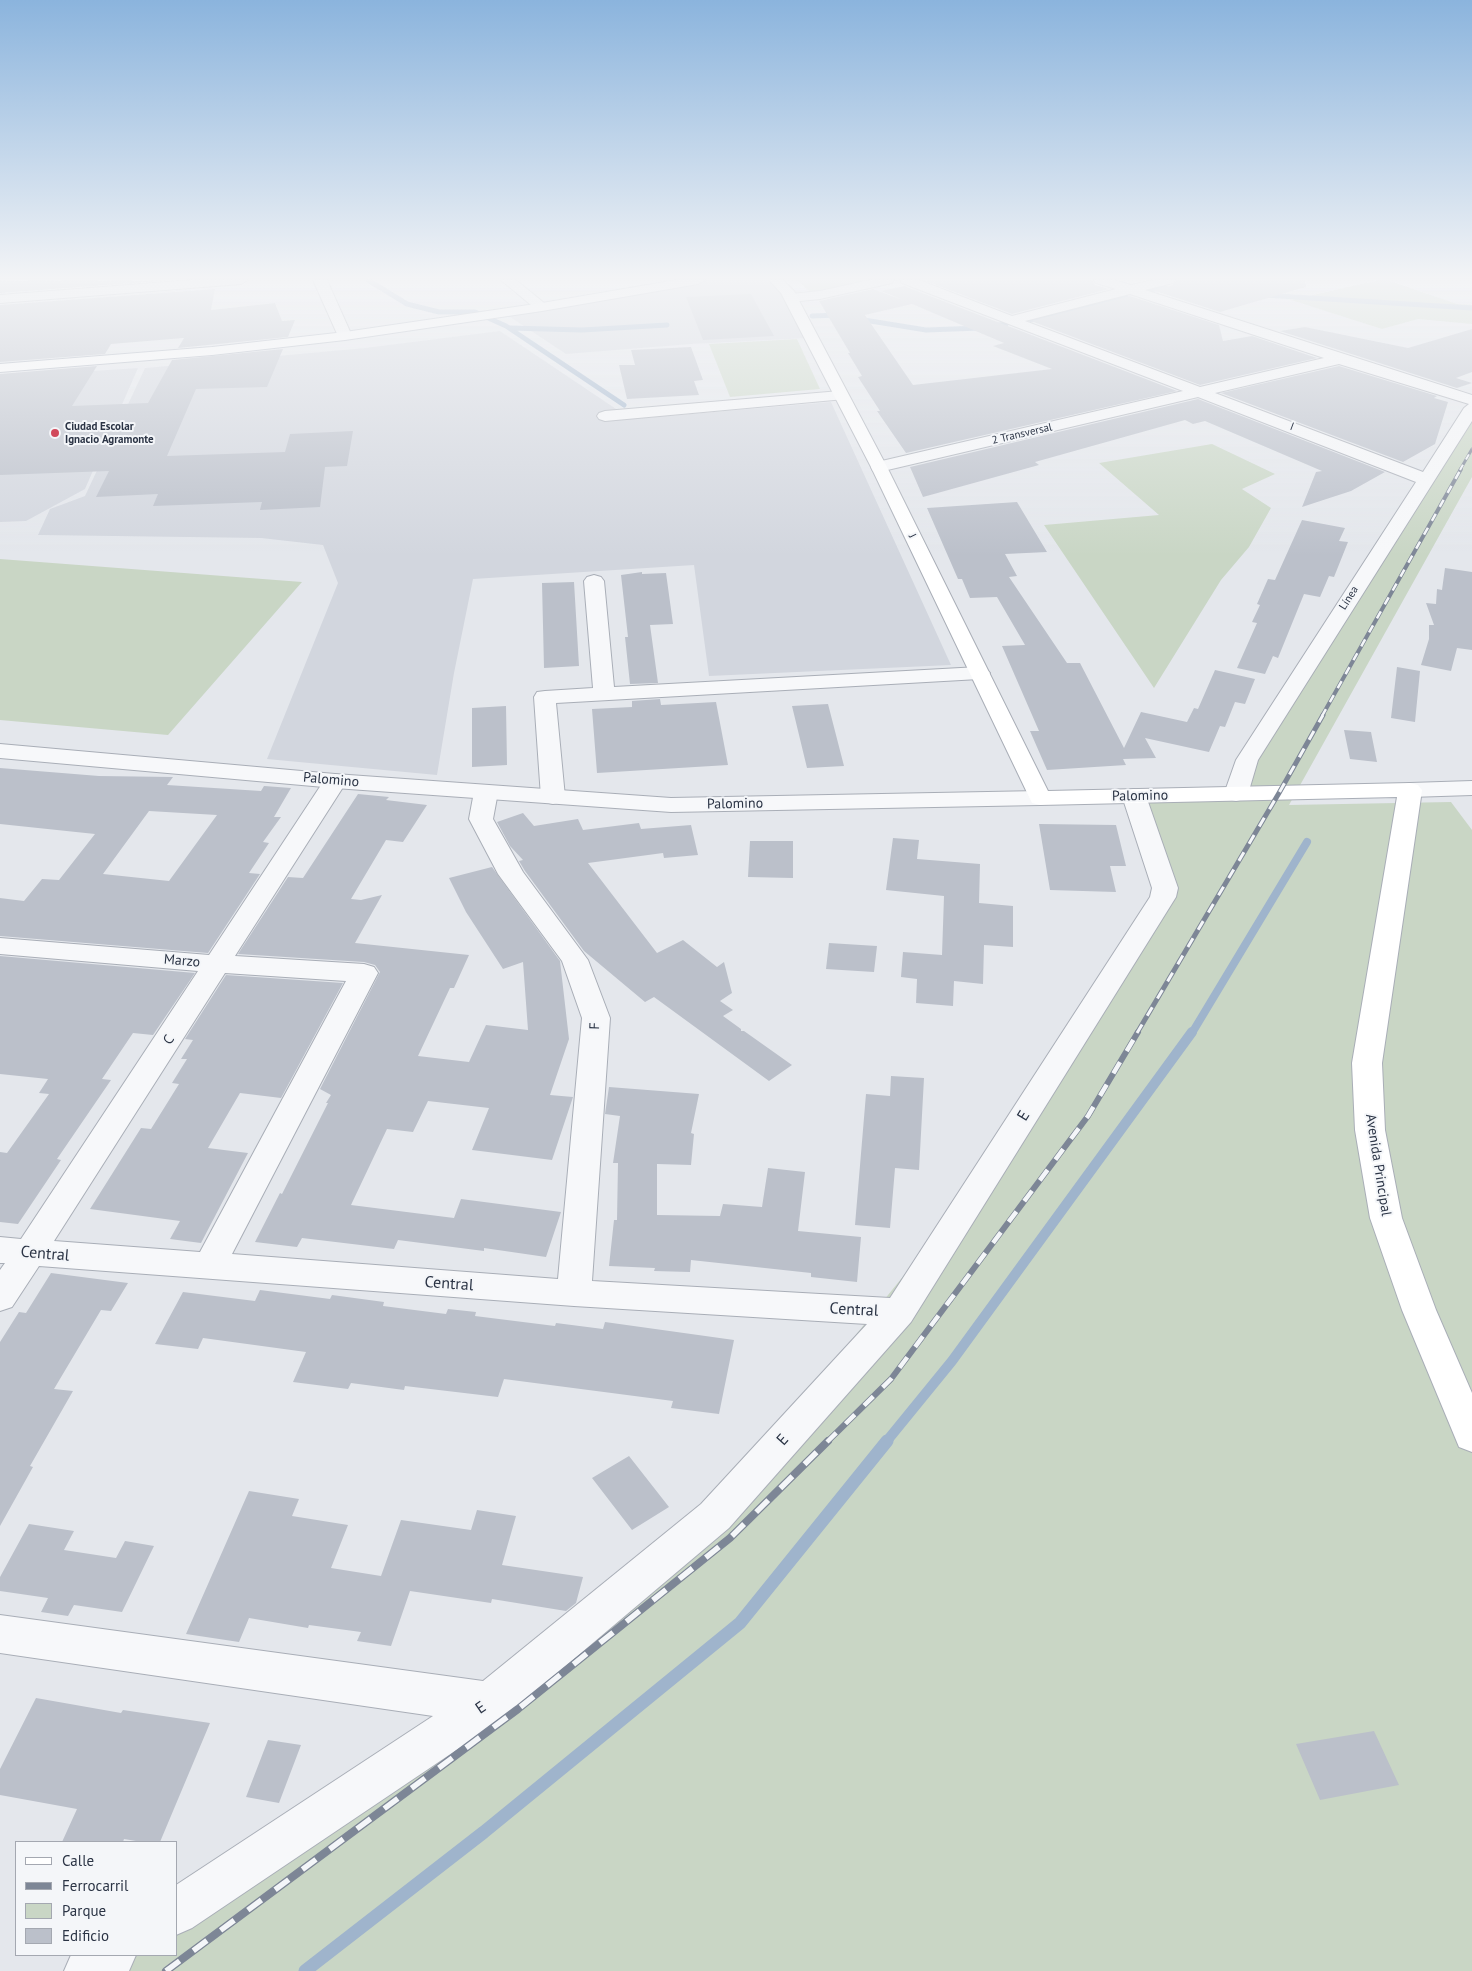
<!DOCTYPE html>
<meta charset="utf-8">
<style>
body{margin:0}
#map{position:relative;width:1472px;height:1971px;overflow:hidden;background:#e4e7ec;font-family:"PT Sans",sans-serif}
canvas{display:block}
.legend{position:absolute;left:15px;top:1841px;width:162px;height:115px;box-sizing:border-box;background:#f4f6f9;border:1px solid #a4a8b1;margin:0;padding:6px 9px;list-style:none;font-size:15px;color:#2b3445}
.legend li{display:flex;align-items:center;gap:10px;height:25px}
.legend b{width:25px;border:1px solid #a4a8b1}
</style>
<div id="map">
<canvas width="1472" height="1971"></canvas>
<ul class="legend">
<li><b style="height:6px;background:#fff"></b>Calle</li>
<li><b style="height:6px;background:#7d8696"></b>Ferrocarril</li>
<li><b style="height:14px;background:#c9d6c5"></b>Parque</li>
<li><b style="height:14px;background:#bbc0ca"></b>Edificio</li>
</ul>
</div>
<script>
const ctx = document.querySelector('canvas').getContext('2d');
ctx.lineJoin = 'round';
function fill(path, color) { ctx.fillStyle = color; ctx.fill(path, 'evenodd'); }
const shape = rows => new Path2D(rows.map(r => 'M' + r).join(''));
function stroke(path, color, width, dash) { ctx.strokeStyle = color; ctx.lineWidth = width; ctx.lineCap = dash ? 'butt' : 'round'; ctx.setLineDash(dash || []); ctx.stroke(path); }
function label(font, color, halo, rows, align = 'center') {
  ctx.font = font + ' "PT Sans",sans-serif'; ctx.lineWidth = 4; ctx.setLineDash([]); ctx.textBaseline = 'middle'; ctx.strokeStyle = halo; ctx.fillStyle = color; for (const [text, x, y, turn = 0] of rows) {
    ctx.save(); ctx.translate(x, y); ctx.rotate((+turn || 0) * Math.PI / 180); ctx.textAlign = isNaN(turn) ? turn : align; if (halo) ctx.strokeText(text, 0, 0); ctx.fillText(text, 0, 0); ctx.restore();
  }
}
const built = shape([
 [696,280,776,280,787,291,809,338,691,344,566,354,504,313],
 [500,331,631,419,831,402,951,665,709,676,694,565,473,579,454,673,437,775,267,759,338,583,323,545,261,538,38,535,50,509,85,496,145,368,365,348],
 [138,368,85,489,26,521,0,522,0,377]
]);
const green = shape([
 [797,280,870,280,811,293],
 [1379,280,1387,280,1457,304,1472,305,1472,324,1418,319,1382,329,1291,300],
 [797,339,820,389,730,397,709,344],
 [1472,406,1472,477,1289,805,1451,802,1472,830,1472,1971,77,1971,100,1955,176,1955,176,1901,436,1718,736,1483,1015,1138,1163,898,1128,804,1235,794],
 [1212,444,1275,474,1242,489,1271,508,1249,547,1221,580,1154,688,1044,525,1159,515,1099,463],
 [0,559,302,582,168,735,0,720]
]);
const streamFar3 = shape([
 [368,280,407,304,439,312,475,312,506,326,624,405],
 [1148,290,1165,288],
 [1263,295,1472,308],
 [812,316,838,315],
 [858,319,926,330,981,328,1006,324],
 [1031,320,1126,296],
 [510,328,582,330,667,325]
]);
const streamFar2 = shape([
 [1192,1033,1307,842]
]);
const streamFar1 = shape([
 [886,1442,952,1361,1192,1032]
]);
const stream = shape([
 [305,1971,484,1832,740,1623,887,1441]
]);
const building = shape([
 [80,280,159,281,0,293,0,281],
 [930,280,1092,280,1095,285,1109,289,1012,314,926,281],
 [1177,280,1305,280,1306,287,1220,312,1152,290,1173,285],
 [904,286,1177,391,906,453,877,411,880,411,858,377,862,376,848,353,850,353,819,301,873,289,903,300,881,291],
 [912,304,1004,343,993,346,1052,369,913,385,865,315],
 [215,289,211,310,275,303,282,321,295,320,288,337,178,348,184,338,111,344,105,354,0,362,0,305],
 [751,294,774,336,703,340,686,297],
 [1130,296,1219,325,1223,341,1252,336,1317,358,1200,385,1031,321],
 [1305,327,1408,348,1472,329,1472,372,1456,378,1472,383,1457,388,1280,331],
 [691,347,703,380,694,381,699,395,627,399,619,365,635,365,631,350],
 [283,349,267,387,196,389,167,456,285,452,290,434,353,431,347,466,325,467,320,507,260,510,262,502,153,506,158,494,96,497,109,471,0,475,0,374,97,366,72,406,148,403,172,360],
 [1339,366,1437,396,1434,398,1448,402,1435,444,1403,462,1221,393],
 [1198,399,1385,472,1351,491,1302,507,1316,472,1322,471,1205,421,1193,424,1185,420,1035,462,1039,465,923,497,910,467],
 [1017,502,1047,552,1005,554,1017,576,1009,577,1067,663,1080,663,1124,748,1141,712,1187,722,1194,708,1198,709,1215,670,1255,679,1245,704,1235,702,1225,727,1220,726,1209,752,1145,738,1156,758,1123,759,1126,765,1047,770,1030,731,1039,731,1002,646,1025,645,997,597,970,598,962,579,958,579,927,508],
 [1302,520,1345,528,1339,541,1348,542,1334,577,1329,576,1320,597,1304,594,1278,658,1273,656,1265,674,1237,668,1257,623,1252,622,1260,605,1257,604,1268,579,1275,580],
 [1445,568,1472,572,1472,650,1457,648,1451,671,1421,665,1429,639,1429,625,1434,625,1426,603,1436,604,1437,589,1442,590],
 [642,572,642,574,666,573,673,624,650,625,658,683,630,684,625,637,628,637,621,575],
 [574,582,579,666,544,668,542,583],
 [1397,667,1420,671,1415,722,1391,718],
 [660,699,661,705,716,702,728,765,597,773,592,709,632,707,632,701],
 [828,704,844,766,807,768,792,706],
 [506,706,507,765,472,767,472,708],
 [1344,730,1371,732,1377,762,1350,759],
 [0,768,99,776,173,777,167,785,261,791,264,786,291,788,274,817,281,817,263,842,269,843,249,873,260,874,208,953,0,936,0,898,24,901,42,879,59,880,95,834,0,824],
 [149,811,217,815,169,881,103,874],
 [358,794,389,797,386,800,427,805,403,842,386,840,351,899,361,900,382,895,355,943,469,955,454,988,450,988,418,1056,469,1062,486,1025,528,1030,523,962,503,969,466,912,449,878,492,867,560,961,569,1039,550,1095,573,1097,552,1160,472,1150,489,1108,428,1101,413,1132,387,1129,351,1205,454,1218,461,1199,561,1212,546,1257,484,1248,484,1251,398,1240,394,1249,302,1238,297,1247,255,1242,280,1193,282,1194,328,1103,326,1103,331,1095,320,1089,380,972,375,965,364,962,238,954,288,877,303,878],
 [523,813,534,826,578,819,583,830,639,823,641,829,691,825,698,855,664,858,663,853,588,863,657,953,683,940,717,967,724,962,732,993,720,1001,733,1010,723,1016,741,1029,741,1031,744,1031,792,1065,769,1081,654,997,645,1002,584,951,525,871,519,861,523,860,510,846,497,822],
 [1039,824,1116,825,1126,866,1110,866,1116,892,1050,890],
 [893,838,919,840,917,859,980,864,979,903,1013,906,1013,947,984,945,983,984,954,981,953,1006,916,1003,917,979,901,977,903,952,942,955,944,896,886,890],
 [750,841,793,841,793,878,748,877],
 [829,943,877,946,874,972,826,969],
 [0,956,195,973,153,1035,133,1033,102,1079,111,1080,57,1159,61,1160,18,1224,0,1222,0,1152,7,1153,49,1094,39,1093,48,1079,0,1074],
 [226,975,343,983,281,1098,240,1093,208,1148,248,1153,201,1243,170,1239,180,1221,90,1209,141,1128,151,1129,179,1084,172,1083,187,1059,181,1059,193,1040,185,1039],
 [891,1076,924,1078,919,1170,895,1168,890,1228,855,1225,866,1094,890,1096],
 [609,1087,699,1094,691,1133,694,1134,691,1165,657,1164,657,1215,720,1216,723,1204,762,1207,768,1168,805,1172,798,1231,861,1237,857,1282,811,1277,811,1273,691,1260,690,1272,654,1271,655,1268,609,1266,614,1220,617,1220,618,1163,613,1163,620,1116,605,1114],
 [51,1273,128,1283,111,1311,101,1310,54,1389,73,1391,30,1466,33,1467,0,1526,0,1342,19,1312,26,1313],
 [260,1290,330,1299,332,1295,384,1302,383,1306,446,1314,448,1309,476,1312,475,1316,555,1326,556,1323,603,1329,605,1322,734,1340,719,1414,671,1408,673,1401,504,1379,498,1397,405,1386,404,1390,351,1383,348,1389,293,1382,306,1352,203,1338,198,1349,155,1344,183,1292,255,1301],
 [629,1456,669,1507,632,1530,592,1478],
 [249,1491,299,1499,292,1516,348,1525,331,1568,381,1576,401,1520,471,1530,477,1510,516,1516,502,1565,583,1577,576,1603,566,1611,492,1599,491,1603,410,1591,391,1646,357,1641,361,1632,309,1625,308,1628,249,1618,239,1642,186,1634],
 [29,1524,74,1531,64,1550,116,1558,125,1541,154,1546,122,1612,74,1605,68,1616,41,1612,48,1598,0,1591,0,1577],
 [36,1698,121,1713,123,1710,210,1723,160,1842,142,1842,124,1839,123,1842,62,1842,77,1809,0,1795,0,1769],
 [1374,1731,1399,1785,1320,1800,1296,1744],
 [268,1740,301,1745,279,1803,246,1797]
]);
const minor = shape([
 [192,280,248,280,241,284,0,303,0,295,192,280],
 [313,280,327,280,352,336,350,339,340,339,338,336,313,280],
 [501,280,516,280,549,307,547,310,537,310,501,280],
 [870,280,894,280,892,283,820,299,791,302,784,298,791,294,820,291,870,280],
 [900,280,919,280,1012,316,1116,289,1096,283,1094,280,1114,280,1131,285,1153,280,1175,280,1173,283,1145,290,1472,395,1472,421,1258,760,1248,794,1244,799,1236,801,1228,799,1224,794,1236,760,1416,482,1198,397,879,472,873,471,871,467,873,463,1183,391,902,283,900,280],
 [1130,294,1324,358,1200,387,1025,321,1130,294],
 [1339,364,1469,404,1464,408,1423,472,1215,393,1339,364],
 [840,391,845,393,848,396,845,399,605,421,599,419,597,416,599,413,605,411,840,391],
 [594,575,601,577,604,581,614,687,979,667,986,669,990,673,986,677,979,679,556,703,565,797,561,802,553,804,545,802,541,797,534,697,537,692,545,691,593,688,584,581,587,577,594,575],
 [335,774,343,776,347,781,235,956,364,964,374,967,378,973,232,1254,558,1279,582,1018,562,961,498,874,469,819,474,792,478,787,486,785,494,787,498,792,493,819,523,872,588,960,610,1018,592,1281,890,1298,1150,897,1152,888,1122,796,1126,791,1134,789,1142,791,1146,796,1178,888,1176,897,911,1322,729,1528,504,1718,192,1928,176,1935,176,1885,433,1716,0,1653,0,1615,483,1681,701,1504,867,1324,574,1306,39,1266,12,1307,0,1311,0,1270,5,1263,0,1263,0,1237,21,1239,198,971,0,954,0,938,209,955,327,776,335,774],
 [225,973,346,981,200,1252,54,1241,225,973],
 [71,1955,136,1955,129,1971,64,1971,71,1955]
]);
const tertiary = shape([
 [0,744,335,774,671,798,1040,791,1048,793,1052,798,1048,803,1040,805,671,812,335,788,0,758,0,744],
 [1472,781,1472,795,1410,797,1402,795,1398,790,1402,785,1410,783,1472,781]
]);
const secondary = shape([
 [769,280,783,280,794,291,887,467,1048,791,1410,783,1418,785,1422,790,1382,1063,1385,1130,1402,1218,1436,1310,1472,1393,1472,1452,1459,1447,1402,1310,1370,1218,1355,1130,1352,1063,1397,797,1040,805,1032,803,871,467,781,293,769,280]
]);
const primary = shape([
 [676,280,705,280,698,284,542,311,345,340,212,355,0,372,0,364,212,347,345,332,542,303,676,280]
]);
const railFar4 = shape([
 [1460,470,1472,449]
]);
const railFar3 = shape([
 [1322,716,1461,469]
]);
const railFar2 = shape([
 [1137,1033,1279,793,1323,715]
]);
const railFar1 = shape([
 [827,1442,891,1379,1088,1116,1138,1032]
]);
const rail = shape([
 [166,1971,518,1709,730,1538,828,1441]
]);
const markers = [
 [55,433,5,"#d1495b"]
];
const farPoinames = [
 ["Ciudad Escolar",65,427],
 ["Ignacio Agramonte",65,440]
];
const farStreetnames = [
 ["I",1292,427,21],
 ["2 Transversal",1022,434,-13],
 ["J",912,536,64],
 ["Línea",1349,598,-58]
];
const streetNames = [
 ["Palomino",331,780,5],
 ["Palomino",1140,796,-1],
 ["Palomino",735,804,-1],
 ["Marzo",182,961,5],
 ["F",595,1026,-88],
 ["C",169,1040,-57],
 ["Avenida Principal",1378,1165,81]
];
const nearStreetnames = [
 ["E",1024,1116,-58],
 ["Central",45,1254,5],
 ["Central",449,1284,4],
 ["Central",854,1310,3],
 ["E",783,1440,-48],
 ["E",481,1708,-34]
];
fill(built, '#d2d6de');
fill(green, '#c9d6c5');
stroke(streamFar3, '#9fb4cc', 5);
stroke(streamFar2, '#9fb4cc', 8);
stroke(streamFar1, '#9fb4cc', 10);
stroke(stream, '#9fb4cc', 13);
fill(building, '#bbc0ca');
stroke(minor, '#a9aeb7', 2);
stroke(tertiary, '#a9aeb7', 2);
stroke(secondary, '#a9aeb7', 2);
stroke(primary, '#a3abb8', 2);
fill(minor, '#f7f8fa');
fill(tertiary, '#f7f8fa');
fill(secondary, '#fff');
fill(primary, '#fff');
stroke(railFar4, '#7d8696', 3);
stroke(railFar3, '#7d8696', 4);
stroke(railFar2, '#7d8696', 5);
stroke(railFar1, '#7d8696', 6);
stroke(rail, '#7d8696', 8);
stroke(railFar4, '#f4f6f9', 2, [6]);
stroke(railFar3, '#f4f6f9', 2.5, [8]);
stroke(railFar2, '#f4f6f9', 3, [10]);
stroke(railFar1, '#f4f6f9', 4.5, [13]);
stroke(rail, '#f4f6f9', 5.5, [17]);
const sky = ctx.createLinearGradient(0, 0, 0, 556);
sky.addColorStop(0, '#8bb4dd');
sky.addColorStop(0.5, '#f3f4f6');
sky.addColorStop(1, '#f3f4f600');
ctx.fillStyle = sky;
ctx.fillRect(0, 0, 1472, 556);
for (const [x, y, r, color] of markers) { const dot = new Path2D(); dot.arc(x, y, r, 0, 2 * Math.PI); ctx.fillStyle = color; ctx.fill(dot); stroke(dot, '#f4f6f9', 2); }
label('bold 11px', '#2b3445', '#f4f6f9', farPoinames, 'left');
label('11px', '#2b3445', '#f4f6f9', farStreetnames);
label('14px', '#2b3445', '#f4f6f9', streetNames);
label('16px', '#2b3445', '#f4f6f9', nearStreetnames);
</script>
